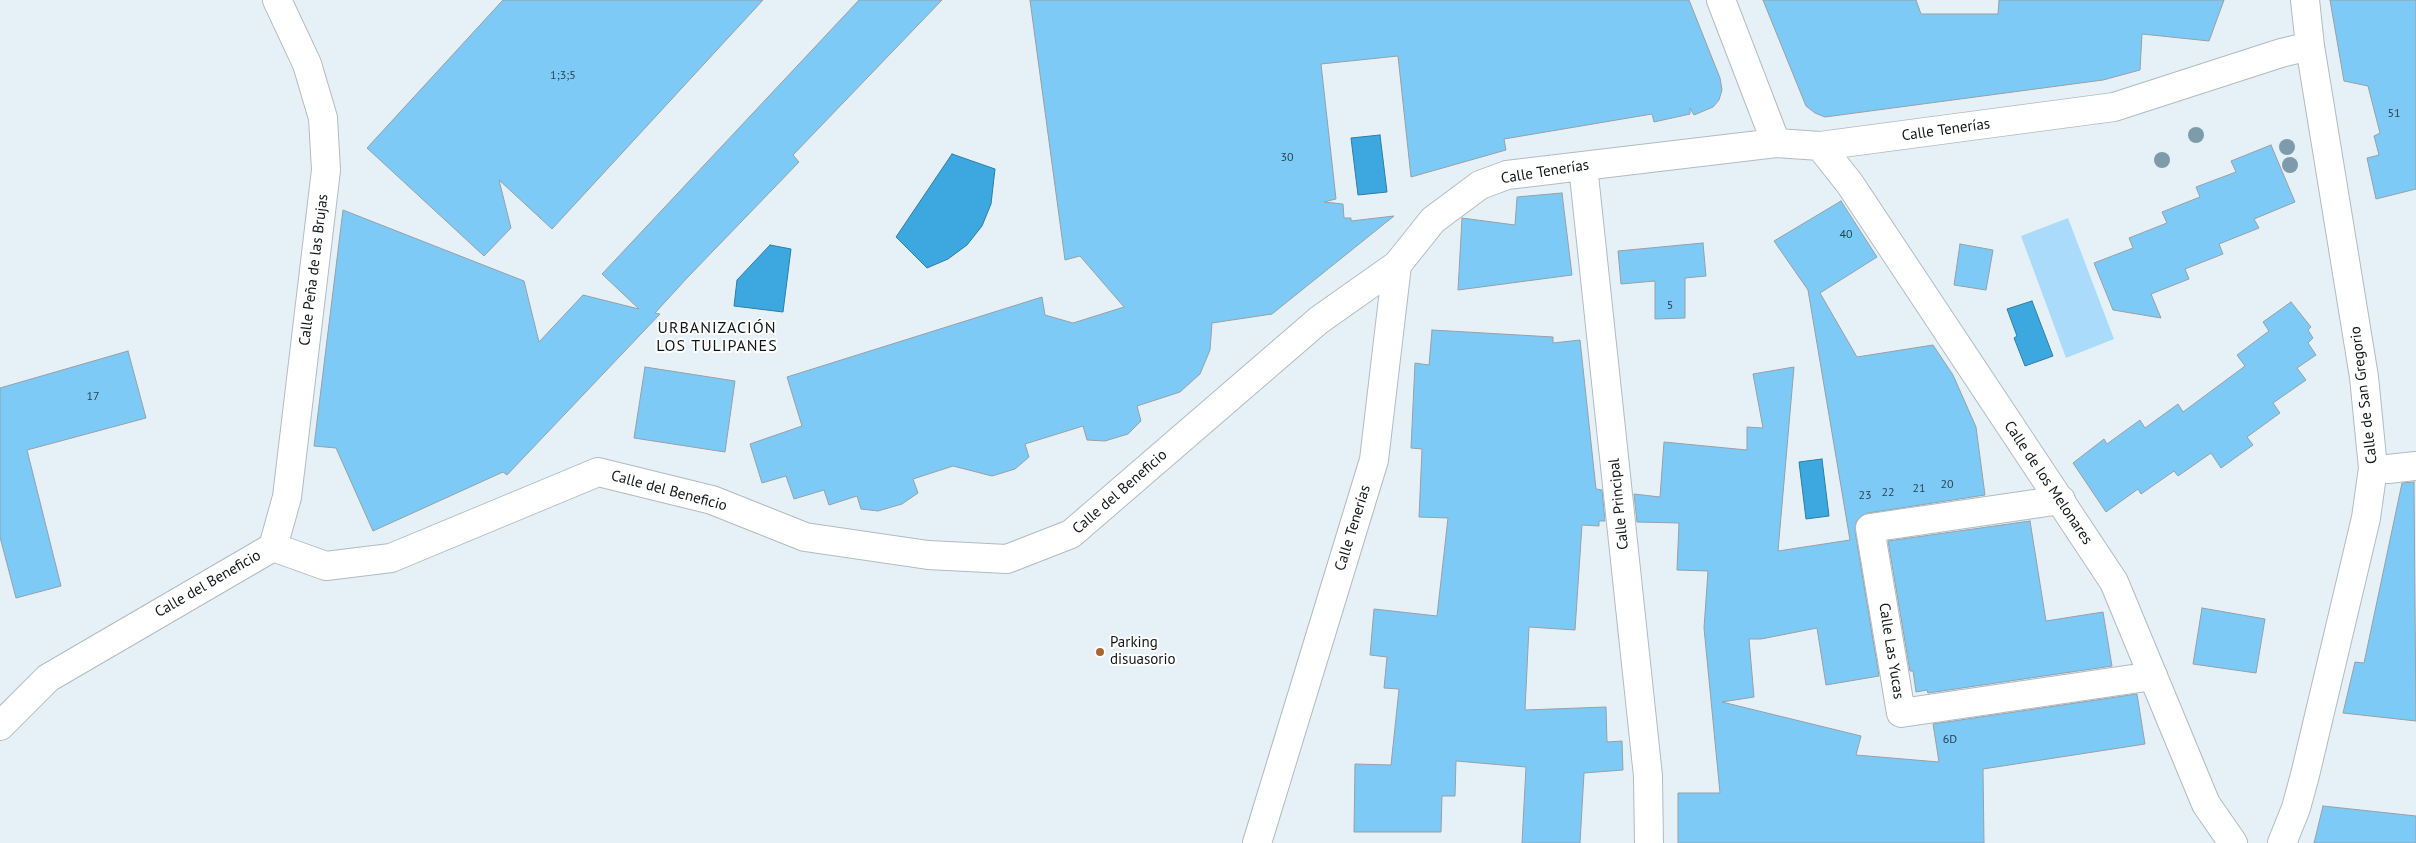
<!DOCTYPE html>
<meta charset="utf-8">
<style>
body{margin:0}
canvas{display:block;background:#e6f1f7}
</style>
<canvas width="2416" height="843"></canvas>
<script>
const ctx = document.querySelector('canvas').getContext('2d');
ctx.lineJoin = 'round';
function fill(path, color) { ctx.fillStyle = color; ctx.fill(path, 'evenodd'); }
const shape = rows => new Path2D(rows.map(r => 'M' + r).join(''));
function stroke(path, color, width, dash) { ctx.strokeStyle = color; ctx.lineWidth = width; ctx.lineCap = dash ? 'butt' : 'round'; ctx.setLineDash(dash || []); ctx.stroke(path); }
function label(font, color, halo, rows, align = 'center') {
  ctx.font = font + ' "PT Sans",sans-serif'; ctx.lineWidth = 4; ctx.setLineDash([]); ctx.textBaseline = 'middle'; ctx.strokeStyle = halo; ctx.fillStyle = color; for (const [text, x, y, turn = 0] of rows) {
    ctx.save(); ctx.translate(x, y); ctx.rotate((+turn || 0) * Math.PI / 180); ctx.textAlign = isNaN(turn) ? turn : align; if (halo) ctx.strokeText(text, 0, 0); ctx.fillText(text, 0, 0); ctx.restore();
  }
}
const green = shape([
 [2068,218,2114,339,2066,358,2021,236]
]);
const water = shape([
 [1380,135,1387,192,1358,195,1351,138,1380,135],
 [952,154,995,169,991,204,982,226,967,245,948,259,927,268,896,237,952,154],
 [770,245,791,249,783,312,734,306,737,280,770,245],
 [2032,301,2053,356,2025,366,2014,338,2017,336,2007,309,2032,301],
 [1822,459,1829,516,1806,519,1799,462,1822,459]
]);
const building = shape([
 [503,0,763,0,552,229,499,180,511,228,484,256,367,148,503,0],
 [859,0,942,0,793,155,799,162,687,278,655,313,660,314,507,475,503,472,373,531,336,448,314,446,343,210,524,281,539,342,583,295,639,309,602,274,859,0],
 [1030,0,1689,0,1720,78,1722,90,1719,100,1713,107,1694,115,1690,108,1690,114,1654,122,1652,114,1504,139,1506,150,1411,177,1398,56,1321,64,1336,199,1324,202,1343,204,1344,218,1351,218,1351,221,1394,216,1272,314,1212,323,1210,350,1200,374,1180,392,1137,406,1141,421,1128,434,1105,441,1087,440,1083,426,1025,444,1029,457,1015,469,992,476,953,466,913,479,918,493,902,504,878,511,861,509,857,496,829,505,824,490,794,499,786,476,762,483,750,444,802,426,787,377,1042,297,1045,315,1073,323,1124,307,1080,256,1065,260,1030,0],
 [1763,0,1916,0,1921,14,1998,14,1999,0,2224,0,2209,41,2142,34,2140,70,2103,80,1825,117,1815,113,1806,106,1763,0],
 [2330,0,2416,0,2416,189,2376,199,2367,158,2379,155,2374,136,2380,133,2368,86,2344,81,2330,0],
 [2271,145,2295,202,2254,219,2259,228,2219,244,2223,254,2185,269,2189,279,2151,294,2161,318,2113,310,2094,263,2133,248,2129,238,2167,223,2162,212,2200,197,2196,187,2236,172,2231,161,2271,145],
 [1562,193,1572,275,1458,290,1462,218,1515,225,1517,197,1562,193],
 [1841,201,1877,257,1820,293,1857,357,1933,345,1953,375,1976,427,1985,495,1868,513,1861,516,1856,522,1855,531,1879,676,1826,685,1817,628,1761,639,1749,639,1754,697,1722,702,1861,736,1856,755,1939,762,1933,724,2137,694,2145,744,1983,769,1984,843,1678,843,1678,793,1720,793,1704,628,1708,571,1677,570,1679,523,1637,522,1634,494,1660,497,1664,442,1747,450,1747,427,1763,428,1753,374,1794,367,1778,551,1850,540,1808,290,1774,241,1841,201],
 [1703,243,1706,276,1685,278,1685,318,1655,319,1655,281,1621,284,1618,251,1703,243],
 [1960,244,1993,250,1986,290,1954,285,1960,244],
 [2291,302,2311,327,2308,330,2313,338,2308,343,2316,355,2297,368,2306,380,2273,403,2280,413,2247,437,2253,445,2221,468,2211,453,2178,476,2174,471,2141,494,2138,489,2106,512,2073,463,2104,439,2107,444,2140,420,2145,428,2178,404,2183,412,2245,366,2237,355,2269,331,2263,322,2291,302],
 [1432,330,1553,337,1553,343,1580,340,1596,489,1602,490,1605,521,1599,521,1599,526,1582,525,1575,630,1529,627,1525,710,1606,707,1607,742,1622,741,1623,770,1584,773,1580,843,1522,843,1526,767,1456,761,1455,796,1442,796,1441,832,1354,832,1355,764,1391,765,1399,689,1384,688,1387,657,1370,655,1374,609,1437,616,1448,518,1419,517,1422,449,1411,448,1415,363,1429,365,1432,330],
 [128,351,146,418,27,450,61,586,16,598,0,537,0,388,128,351],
 [645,367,735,381,725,452,634,438,645,367],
 [2414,482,2416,721,2343,713,2355,662,2364,663,2402,483,2414,482],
 [2030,521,2046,621,2103,612,2112,666,1928,693,1927,690,1916,692,1913,671,1910,671,1888,541,2030,521],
 [2202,608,2265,619,2256,673,2193,664,2202,608],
 [2323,806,2416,816,2416,843,2314,843,2323,806]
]);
const pedestrian = shape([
 [2061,500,1870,528,1901,713,2153,676]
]);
const minor = shape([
 [1721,0,1776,143],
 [1820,146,1850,184,2114,582,2206,804,2233,843],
 [1583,166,1648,776,1649,843],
 [2373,468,2388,469,2416,466],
 [273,547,287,497,326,170,323,118,307,64,277,0],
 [0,726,48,678,273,547,326,566,391,558,598,472,712,500,805,537,928,555,1007,559,1071,534,1319,320,1397,265],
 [1257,843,1374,460,1397,265,1433,220,1480,185,1507,175,1776,143,1820,146,2114,107,2281,53,2310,46],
 [2282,843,2296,808,2305,775,2366,518,2373,468,2364,377,2310,46,2305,0]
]);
const trees = [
 [2196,135],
 [2287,147],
 [2162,160],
 [2290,165]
];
const markers = [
 [1100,652,5,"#a86533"]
];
const numberNames = [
 ["1;3;5",563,76],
 ["51",2394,114],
 ["30",1287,158],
 ["40",1846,235],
 ["5",1670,306],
 ["17",93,397],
 ["20",1947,485],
 ["21",1919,489],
 ["22",1888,493],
 ["23",1865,496],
 ["6D",1950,740]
];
const streetNames = [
 ["Calle Tenerías",1946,130,-8],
 ["Calle Tenerías",1545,172,-9],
 ["Calle Peña de las Brujas",314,270,-83],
 ["Calle de San Gregorio",2364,395,-97],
 ["Calle de los Melonares",2048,483,56],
 ["Calle del Beneficio",669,491,15],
 ["Calle del Beneficio",1120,492,-41],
 ["Calle Principal",1619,504,-96],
 ["Calle Tenerías",1353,528,-73],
 ["Calle del Beneficio",208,584,-30],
 ["Calle Las Yucas",1891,651,81]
];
const poiNames = [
 ["Parking",1110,643],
 ["disuasorio",1110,660]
];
const neighbourhoodNames = [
 ["URBANIZACIÓN",717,328],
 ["LOS TULIPANES",717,346]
];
fill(green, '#aadbfa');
fill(water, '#3da8df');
stroke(water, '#307ca3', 1);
fill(building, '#7dcaf7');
stroke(building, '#97a0a6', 1);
stroke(pedestrian, '#b1bbc1', 30);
stroke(minor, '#b1bbc1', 30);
stroke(pedestrian, '#fff', 28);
stroke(minor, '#fff', 28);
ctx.fillStyle = '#7e9bab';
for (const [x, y] of trees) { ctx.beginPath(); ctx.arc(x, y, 8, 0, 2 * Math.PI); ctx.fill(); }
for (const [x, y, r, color] of markers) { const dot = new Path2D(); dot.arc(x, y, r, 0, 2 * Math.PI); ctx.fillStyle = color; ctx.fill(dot); stroke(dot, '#fff', 2); }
label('12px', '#2d4350', null, numberNames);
label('15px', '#121618', '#fff', streetNames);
label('15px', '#121618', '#fff', poiNames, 'left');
ctx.letterSpacing = '1px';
label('16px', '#121618', '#fff', neighbourhoodNames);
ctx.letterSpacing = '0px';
</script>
